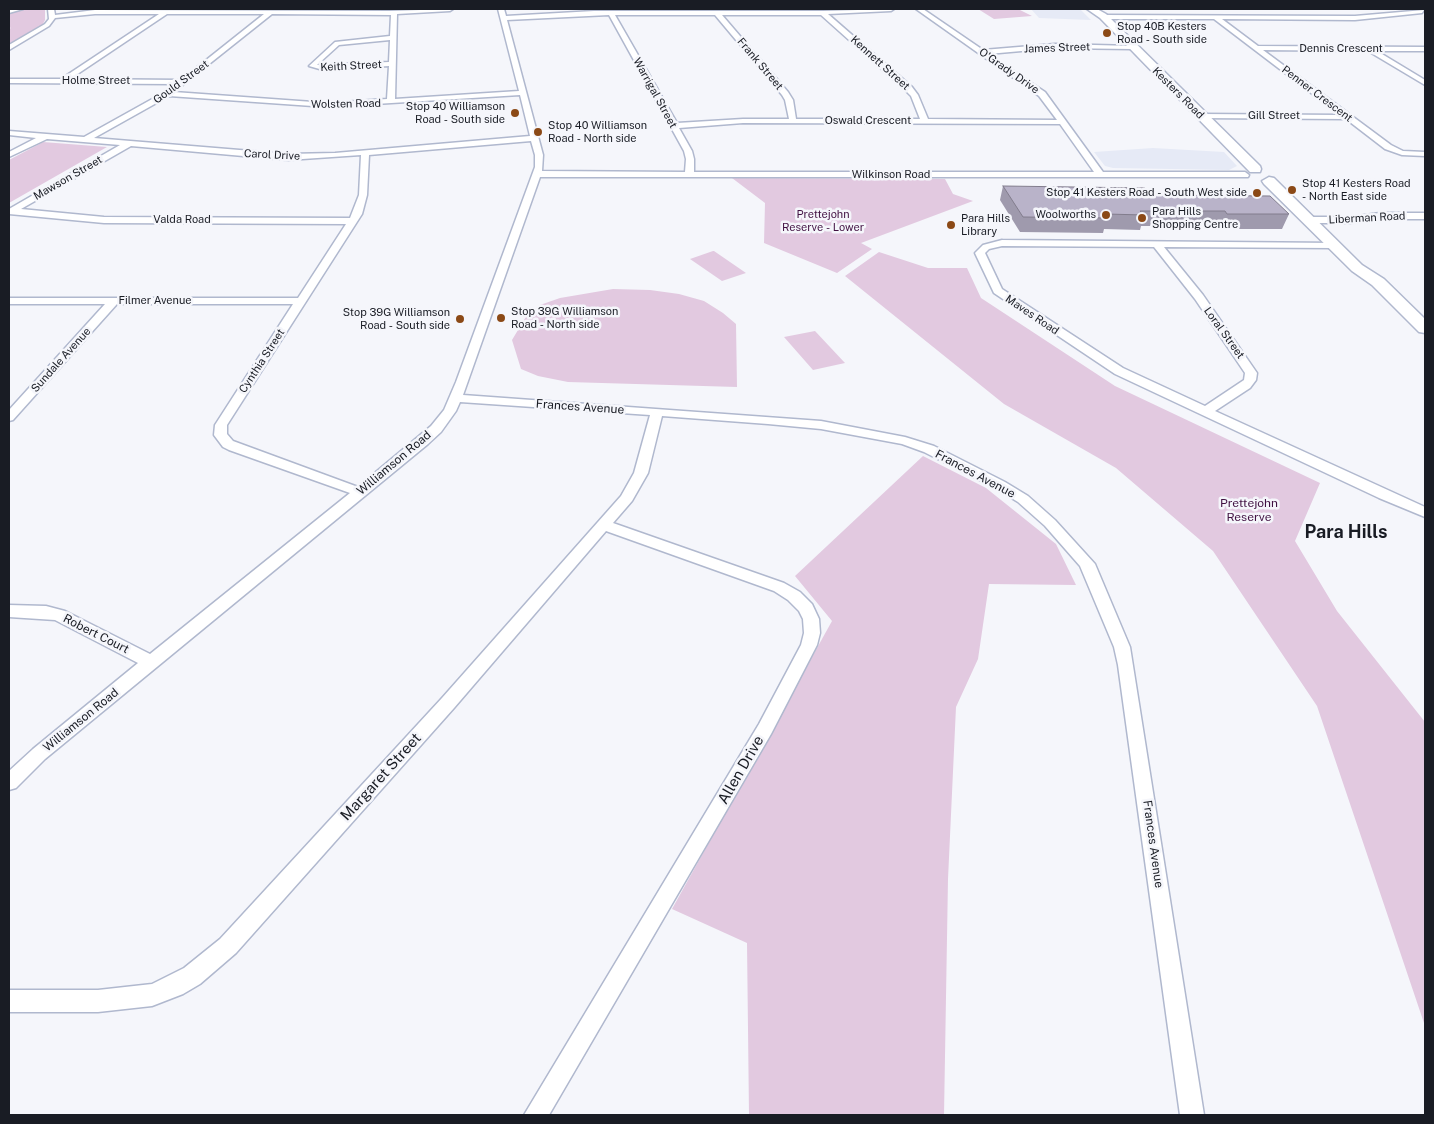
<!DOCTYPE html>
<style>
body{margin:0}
#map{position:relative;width:1434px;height:1124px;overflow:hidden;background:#f5f6fb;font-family:"Public Sans",sans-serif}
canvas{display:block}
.frame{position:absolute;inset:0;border:10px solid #191c24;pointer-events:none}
</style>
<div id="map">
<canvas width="1434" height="1124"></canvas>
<div class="frame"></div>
</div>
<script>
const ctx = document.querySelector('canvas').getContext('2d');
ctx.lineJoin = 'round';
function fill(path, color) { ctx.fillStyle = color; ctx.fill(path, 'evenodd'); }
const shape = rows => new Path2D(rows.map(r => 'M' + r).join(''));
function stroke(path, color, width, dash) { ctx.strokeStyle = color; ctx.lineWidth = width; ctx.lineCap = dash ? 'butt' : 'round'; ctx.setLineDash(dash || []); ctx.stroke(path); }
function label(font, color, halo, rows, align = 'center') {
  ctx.font = font + ' "Public Sans",sans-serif'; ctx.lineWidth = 5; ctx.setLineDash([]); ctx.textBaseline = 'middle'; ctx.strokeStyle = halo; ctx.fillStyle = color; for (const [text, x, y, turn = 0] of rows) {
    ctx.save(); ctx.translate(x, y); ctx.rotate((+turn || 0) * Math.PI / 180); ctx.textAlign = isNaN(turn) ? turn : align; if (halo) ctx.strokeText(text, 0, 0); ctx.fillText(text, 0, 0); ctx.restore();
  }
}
const built = shape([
 [1031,9,1080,9,1091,20,1039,18],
 [1153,148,1224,152,1237,166,1229,170,1113,168,1105,166,1094,152]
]);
const green = shape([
 [29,9,45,9,45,20,43,24,9,44,9,29,11,28,9,27,9,12],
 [978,9,1018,9,1032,16,994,19],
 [43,142,107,147,9,203,9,160],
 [732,178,945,179,953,194,973,201,861,243,872,249,837,273,764,243,765,203],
 [713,251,714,251,746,273,722,281,690,259],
 [879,252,928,268,967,268,981,298,1115,386,1320,483,1295,541,1337,611,1425,722,1425,1026,1317,706,1213,551,1116,468,1004,404,845,276],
 [613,289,650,290,679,294,704,301,723,313,736,324,737,387,568,382,538,376,521,369,512,340,527,315,540,305,560,298],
 [815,331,845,363,813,370,784,337],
 [923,456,986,488,1056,544,1076,585,989,584,978,659,956,707,948,879,944,1115,749,1115,747,943,672,909,832,621,795,576]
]);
const street = shape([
 [9,9,23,9,9,13,9,9],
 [48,9,54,9,55,15,95,10,389,11,453,9,450,11,397,14,395,99,519,91,498,9,504,9,506,16,594,11,823,11,894,9,891,11,828,14,912,87,918,95,928,119,1057,120,1039,96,916,9,923,9,983,50,1055,44,1134,46,1134,48,1132,49,1055,48,988,54,1045,92,1103,172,1245,172,1249,175,1248,177,540,177,463,395,821,421,905,437,934,446,1005,482,1028,496,1055,520,1095,564,1130,647,1204,1115,1180,1115,1118,665,1114,647,1080,566,1045,526,1018,502,995,488,924,452,902,444,821,429,768,424,662,416,648,473,632,501,613,523,784,583,800,592,812,604,819,619,820,633,817,645,771,734,549,1115,524,1115,759,724,801,645,804,633,803,619,799,611,788,600,774,591,606,531,454,708,236,953,200,984,183,994,152,1006,98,1012,9,1012,9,990,98,990,152,984,184,968,220,939,442,698,621,496,634,473,650,415,460,402,456,411,441,432,428,444,45,759,16,788,9,790,9,771,33,749,138,663,55,620,9,617,9,605,46,606,65,611,150,654,350,493,229,450,223,447,214,435,215,425,293,304,117,304,13,420,9,421,9,410,105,304,9,304,9,298,298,298,346,224,104,223,9,214,9,209,120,145,47,139,9,157,9,152,36,138,9,135,9,131,84,137,163,93,175,84,9,83,9,79,61,79,159,14,95,14,55,18,49,26,9,50,9,45,45,24,49,19,48,9],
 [167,14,264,14,181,80,70,79,167,14],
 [272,14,391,15,390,36,335,42,309,66,323,70,389,66,387,99,327,103,174,92,272,14],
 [609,15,684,151,686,159,685,172,542,171,543,155,507,20,609,15],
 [615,15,715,15,782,95,785,100,789,119,743,119,677,123,615,15],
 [722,15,821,15,906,91,911,96,920,119,796,119,793,100,788,92,722,15],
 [390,40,389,62,317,65,339,45,390,40],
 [520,95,530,136,335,153,288,154,94,138,169,96,327,107,520,95],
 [743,123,1060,124,1094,172,694,172,694,159,692,151,679,128,743,123],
 [531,141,535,155,535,167,456,382,444,410,431,426,358,487,233,441,227,434,227,425,362,214,367,195,369,155,531,141],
 [131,146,288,160,361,155,359,195,350,218,104,217,21,209,131,146],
 [1424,10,1422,13,1355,20,1222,19,1258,46,1425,47,1425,51,1377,51,1425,80,1425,85,1368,51,1263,50,1391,145,1403,151,1425,152,1425,156,1402,155,1385,149,1346,119,1199,118,1199,114,1202,114,1340,115,1214,19,1104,19,1101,17,1104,15,1355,16,1424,10],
 [1380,213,1425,213,1425,219,1380,219,1350,223,1309,223,1304,220,1309,217,1350,217,1380,213],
 [1002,240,1336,243,1338,245,1333,248,1164,247,1203,295,1257,373,1256,380,1250,388,1215,411,1425,507,1425,517,1379,498,1115,374,994,293,975,253,983,245,1002,240],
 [1002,246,1154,247,1195,299,1245,373,1244,380,1205,406,1123,368,1002,289,985,253,989,249,1002,246]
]);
const secondary = shape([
 [1087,9,1097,9,1106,14,1260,166,1261,169,1260,172,1250,172,1100,18,1087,9],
 [1269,177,1274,178,1362,265,1384,279,1425,319,1425,333,1419,332,1372,285,1352,271,1264,184,1262,181,1269,177]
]);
const wall = shape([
 [1003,186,1151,195,1289,214,1282,229,1222,229,1220,226,1141,226,1140,230,1104,229,1103,233,1020,232,1000,200]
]);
const building = shape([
 [1003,186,1145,188,1151,195,1270,196,1289,214,1227,214,1225,211,1140,211,1144,215,1106,214,1107,218,1023,217,1003,186]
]);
const markers = [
 [1107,33,5,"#8b4916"],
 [515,113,5,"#8b4916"],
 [538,132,5,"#8b4916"],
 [1292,190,5,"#8b4916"],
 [1257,193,5,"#8b4916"],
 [1106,215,5,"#8b4916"],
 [1142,218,5,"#8b4916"],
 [951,225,5,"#8b4916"],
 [501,318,5,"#8b4916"],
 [460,319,5,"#8b4916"]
];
const farPoinames = [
 ["Stop 40B Kesters",1117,27],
 ["Road - South side",1117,40],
 ["Stop 40 Williamson",505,107,"right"],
 ["Road - South side",505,120,"right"],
 ["Stop 40 Williamson",548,126],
 ["Road - North side",548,139],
 ["Stop 41 Kesters Road",1302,184],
 ["- North East side",1302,197],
 ["Stop 41 Kesters Road - South West side",1247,193,"right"],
 ["Para Hills",1152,212],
 ["Shopping Centre",1152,225],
 ["Woolworths",1096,215,"right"],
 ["Para Hills",961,219],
 ["Library",961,232],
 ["Stop 39G Williamson",511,312],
 ["Road - North side",511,325],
 ["Stop 39G Williamson",450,313,"right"],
 ["Road - South side",450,326,"right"]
];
const farStreetnames = [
 ["James Street",1057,48,-2],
 ["Dennis Crescent",1341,49],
 ["Kennett Street",880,63,42],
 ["Frank Street",760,64,50],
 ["Keith Street",351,66,-3],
 ["O'Grady Drive",1009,71,35],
 ["Holme Street",96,81],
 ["Gould Street",181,82,-36],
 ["Warrigal Street",655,93,61],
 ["Kesters Road",1178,93,45],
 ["Penner Crescent",1317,94,37],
 ["Wolsten Road",346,104,-1],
 ["Gill Street",1274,116],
 ["Oswald Crescent",868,121],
 ["Carol Drive",272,155,3],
 ["Wilkinson Road",891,175],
 ["Mawson Street",68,178,-30],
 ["Liberman Road",1367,218,-3],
 ["Valda Road",182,220],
 ["Filmer Avenue",155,301],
 ["Maves Road",1032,315,34],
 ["Loral Street",1224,333,54],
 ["Sundale Avenue",61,360,-48],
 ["Cynthia Street",262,361,-57]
];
const farParknames = [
 ["Prettejohn",823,215],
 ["Reserve - Lower",823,228]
];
const streetNames = [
 ["Frances Avenue",580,407,4],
 ["Williamson Road",394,463,-40],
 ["Frances Avenue",975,474,28],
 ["Robert Court",96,634,27],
 ["Williamson Road",81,720,-39],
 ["Frances Avenue",1153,844,82]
];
const parkNames = [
 ["Prettejohn",1249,503],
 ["Reserve",1249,517]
];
const nearStreetnames = [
 ["Allen Drive",741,770,-60],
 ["Margaret Street",381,777,-48]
];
const districtNames = [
 ["Para Hills",1346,532]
];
fill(built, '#e6eaf6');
fill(green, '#e2c9e0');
stroke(street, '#b0b8ce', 3);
stroke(secondary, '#b0b8ce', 3);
fill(street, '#fff');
fill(secondary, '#fff');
fill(wall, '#9f9aad');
fill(building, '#b9b3c9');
stroke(building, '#827d8d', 1);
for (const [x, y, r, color] of markers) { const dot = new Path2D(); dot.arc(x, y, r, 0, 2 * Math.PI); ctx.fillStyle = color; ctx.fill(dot); stroke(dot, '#f5f6fb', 2); }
label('11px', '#191c24', '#f5f6fb', farPoinames, 'left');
label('11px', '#191c24', '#f5f6fb', farStreetnames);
label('11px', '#411142', '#f5f6fb', farParknames);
label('12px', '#191c24', '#f5f6fb', streetNames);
label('12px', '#411142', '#f5f6fb', parkNames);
label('15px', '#191c24', '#f5f6fb', nearStreetnames);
label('bold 18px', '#191c24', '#f5f6fb', districtNames);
</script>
